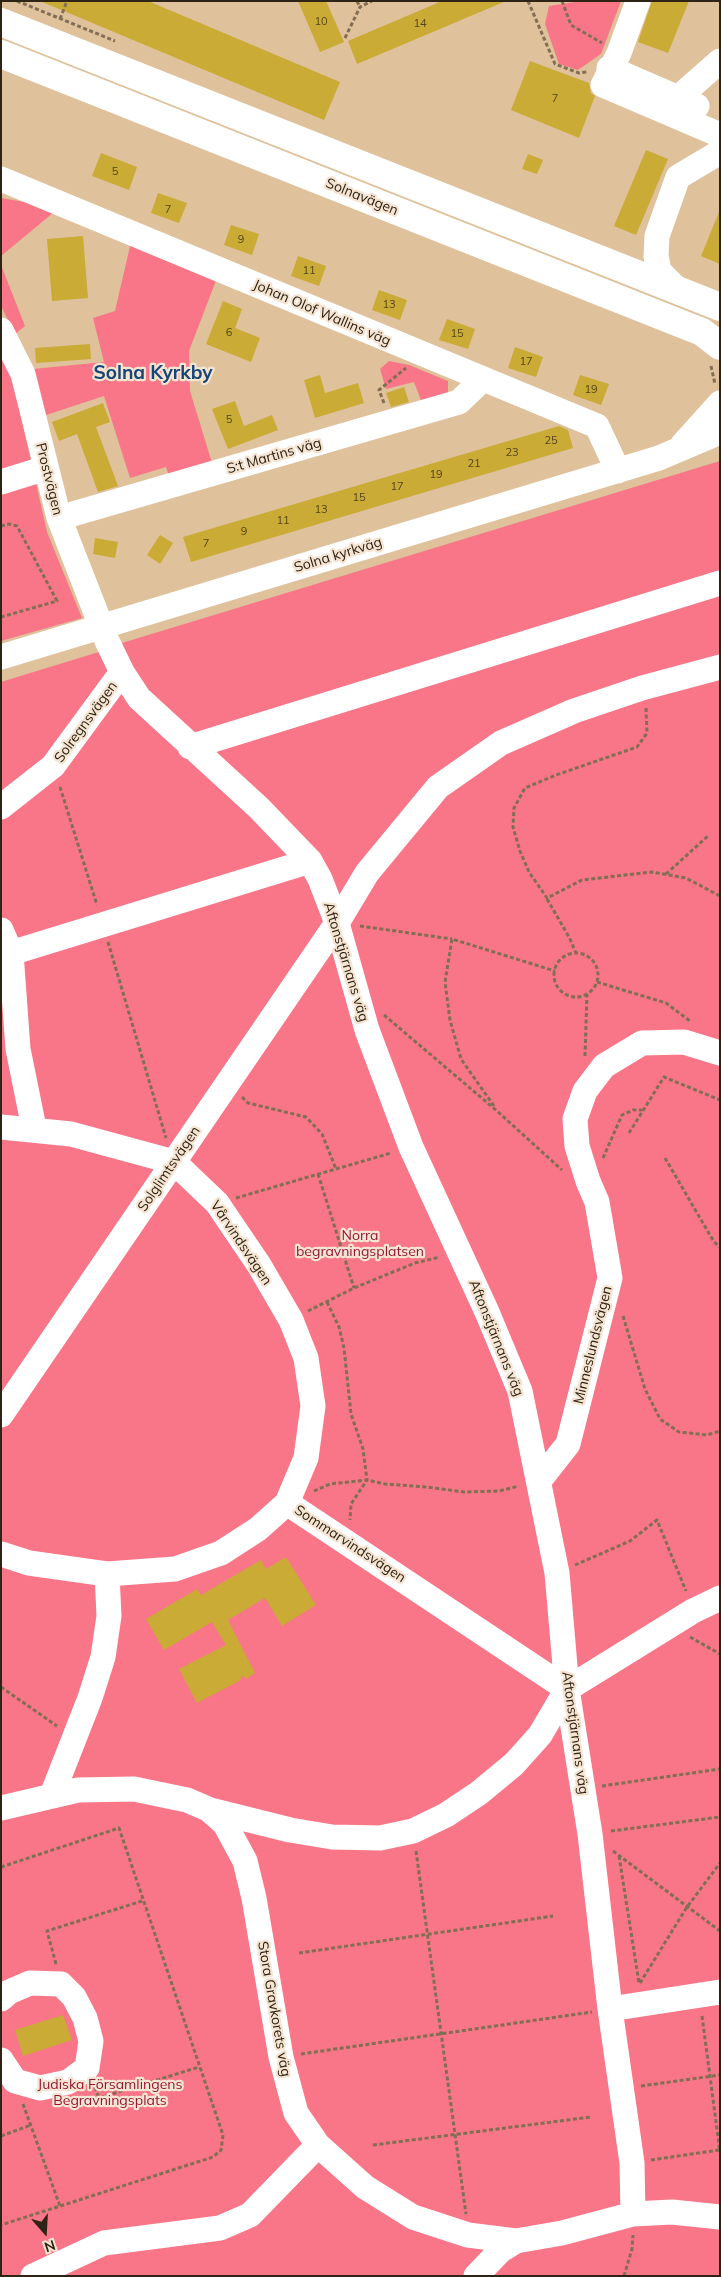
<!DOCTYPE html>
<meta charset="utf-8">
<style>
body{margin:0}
#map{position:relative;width:721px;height:2277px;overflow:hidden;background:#dfc19b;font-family:Mulish,sans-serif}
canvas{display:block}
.frame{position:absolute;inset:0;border:2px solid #2e2314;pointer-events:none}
.north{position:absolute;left:20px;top:2207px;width:50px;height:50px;-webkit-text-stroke:4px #f4e4d1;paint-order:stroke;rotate:161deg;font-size:14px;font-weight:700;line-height:20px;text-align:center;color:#2e2314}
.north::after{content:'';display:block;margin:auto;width:18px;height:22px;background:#2e2314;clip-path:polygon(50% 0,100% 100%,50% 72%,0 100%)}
</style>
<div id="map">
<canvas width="721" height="2277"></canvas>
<div class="frame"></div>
<div class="north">N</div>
</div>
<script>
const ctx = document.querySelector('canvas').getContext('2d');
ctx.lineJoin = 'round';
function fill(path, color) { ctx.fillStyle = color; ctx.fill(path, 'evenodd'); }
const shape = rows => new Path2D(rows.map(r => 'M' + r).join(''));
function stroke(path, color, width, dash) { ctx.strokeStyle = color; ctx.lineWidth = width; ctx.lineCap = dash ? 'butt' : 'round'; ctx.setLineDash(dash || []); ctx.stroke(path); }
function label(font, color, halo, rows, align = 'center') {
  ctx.font = font + ' Mulish,sans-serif'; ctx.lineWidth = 4.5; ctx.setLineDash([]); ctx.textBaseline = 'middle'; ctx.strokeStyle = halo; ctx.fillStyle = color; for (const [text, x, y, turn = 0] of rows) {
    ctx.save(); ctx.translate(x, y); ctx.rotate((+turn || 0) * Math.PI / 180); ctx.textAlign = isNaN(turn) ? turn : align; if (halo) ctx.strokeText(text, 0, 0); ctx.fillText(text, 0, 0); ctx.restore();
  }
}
const green = shape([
 [581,1,621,1,601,54,578,70,559,64,545,24,549,6],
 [1,198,59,208,1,256],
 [131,242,217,278,189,351,190,391,212,463,169,476,166,467,130,478,104,396,43,416,33,369,104,362,93,318,115,311],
 [1,265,25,326,15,334,1,306],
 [1,349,10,368,47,532,82,618,1,641],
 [389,361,409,365,448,381,448,394,422,403,414,382,386,389,380,369],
 [720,461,720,2276,1,2276,1,682,102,651,112,652,122,643]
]);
const building = shape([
 [40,1,148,1,340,82,324,120],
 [298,1,326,1,344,42,320,52],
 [442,1,506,1,357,64,348,41],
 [652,1,689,1,668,53,638,42],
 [530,61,589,83,591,93,595,96,579,138,511,110],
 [646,150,668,159,636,235,614,226],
 [101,153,137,167,129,190,92,176],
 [528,154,543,160,537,174,522,169],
 [158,193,187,203,179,223,151,213],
 [719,212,720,212,720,264,701,256],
 [231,225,259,234,252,255,224,245],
 [83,236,88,298,52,301,47,239],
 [298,256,326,266,319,286,291,276],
 [379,290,407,300,400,320,372,310],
 [223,301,242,309,235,328,260,338,251,362,206,344],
 [447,319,475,329,468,349,439,340],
 [90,344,91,359,36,363,35,348],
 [515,347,543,357,536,377,508,368],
 [320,375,325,393,358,383,364,403,315,418,304,380],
 [580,375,609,384,601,405,573,395],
 [404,387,409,402,391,407,386,393],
 [235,401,244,426,272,415,278,430,228,449,212,409],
 [103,403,110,422,96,427,118,486,98,492,77,434,59,441,52,422],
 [559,426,568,430,573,448,191,562,183,537],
 [160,535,173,543,160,564,147,555],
 [95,538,118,542,115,558,93,554],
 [286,1557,316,1605,282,1626,265,1598,228,1620,255,1673,246,1679,244,1676,240,1678,241,1680,197,1703,179,1669,226,1645,212,1622,164,1650,146,1619,197,1589,201,1595,261,1560,266,1569],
 [63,2015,72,2040,23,2056,15,2030]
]);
const path = shape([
 [17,1,115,41],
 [357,1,360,7],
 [528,1,555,64,579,73,587,72],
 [562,1,571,25,602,43],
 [60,19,67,1],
 [345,38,360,7,372,1],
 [711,366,715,384],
 [384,403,379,390,406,368],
 [1,526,9,524,17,526,57,601,1,617],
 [646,708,647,733,637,747,556,775,525,788,514,808,513,827,520,851,529,872,547,898,582,880,652,872,686,878,720,896],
 [60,787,97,905],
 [666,874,709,835],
 [547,899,569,937,576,953],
 [360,926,452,939],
 [108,942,166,1138],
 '554 975a22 22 0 1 1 44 0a22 22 0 1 1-44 0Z',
 [597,982,666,1003,690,1021],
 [384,1015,497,1111,562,1170],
 [585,1056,587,994],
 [242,1097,248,1103,306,1117,322,1134,336,1169],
 [494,1106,461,1059,450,1020,445,982,452,939,555,971],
 [629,1133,664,1077,720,1100],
 [603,1158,622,1115,633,1110,642,1110],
 [665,1158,714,1242,720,1247],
 [318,1174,354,1288],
 [236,1198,391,1153],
 [327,1302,339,1327,344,1348,351,1414,363,1449,367,1480,351,1504,350,1520],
 [308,1311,354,1288,415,1263,440,1257],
 [623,1316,645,1389,660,1419,679,1432,707,1435,720,1431],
 [314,1491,330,1484,367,1480,385,1484,427,1487,464,1492,499,1491,519,1486],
 [575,1565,630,1541,657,1520,686,1591],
 [690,1637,720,1654],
 [1,1687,57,1726],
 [602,1786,720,1769],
 [611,1831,720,1817],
 [416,1851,466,2214],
 [613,1851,720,1931],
 [619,1856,639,1983],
 [1,1867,119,1828,223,2135,221,2150,213,2157,1,2225],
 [299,1953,553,1916],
 [56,1964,47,1931,142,1901],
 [640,1983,687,1907,720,1863],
 [702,2016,720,2152],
 [301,2054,592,2012],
 [641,2086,720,2075],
 [95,2087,99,2098,199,2067],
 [23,2104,60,2206],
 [1,2136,31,2125],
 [373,2145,591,2117],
 [651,2160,719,2150],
 [624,2276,632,2249,633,2235]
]);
const minor = shape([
 [638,1,619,53,603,85,720,135],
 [609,68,697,106],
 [678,98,720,61],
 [1,179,597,426,618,471],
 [681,293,659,271,656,256,657,236,678,177,720,152],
 [1,330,23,374,59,518,107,641,122,672,139,698,259,808,310,861,320,879,337,923,367,1030,411,1147,487,1312,520,1391,557,1573,567,1689,590,1834,610,2009,632,2163,633,2214],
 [683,444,720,403],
 [1,482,46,468],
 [59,518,459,402,482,380],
 [1,657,659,458,720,432],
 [190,747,720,583],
 [1,807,53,766,122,672],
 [1,930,11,953,18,1049,34,1128],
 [1,956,310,861],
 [1,1127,71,1134,174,1162,217,1203,259,1265,291,1320,306,1358,313,1406,306,1458,287,1503],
 [1,1415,337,923,367,873,438,787,501,743,574,711,642,688,720,667],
 [539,1481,568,1444,610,1278,597,1202,588,1181,577,1146,575,1119,585,1091,604,1066,642,1043,684,1042,720,1053],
 [1,1554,29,1563,107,1574,175,1569,221,1553,258,1529,287,1503,567,1689],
 [52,1795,90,1698,103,1657,109,1616,107,1574],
 [1,1808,78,1790,134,1789,187,1800,208,1809,225,1824,245,1861,254,1898,281,2057,296,2113,318,2145,365,2187,413,2217,468,2235,516,2241,562,2233,633,2214,672,2212,720,2217],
 [210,1810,290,1830,332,1837,380,1838,413,1831,446,1815,479,1793,514,1764,540,1735,567,1689,693,1611,720,1598],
 [1,1999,9,1992,30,1983,61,1984,74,1997,85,2018,91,2041,87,2068,68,2082,40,2088,15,2081,1,2060],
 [610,2009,720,1992],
 [33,2276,104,2243,220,2228,250,2215,318,2145],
 [476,2276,500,2251,516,2241]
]);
const major = shape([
 [1,22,720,307],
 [1,54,702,332,720,346]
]);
const numberNames = [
 ["10",321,22],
 ["14",420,24],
 ["7",555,99],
 ["5",115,172],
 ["7",168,210],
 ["9",241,240],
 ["11",309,271],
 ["13",389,305],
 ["6",229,333],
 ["15",457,334],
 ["17",526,362],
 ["19",591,390],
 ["5",229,420],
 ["25",551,441],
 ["23",512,453],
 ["21",474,464],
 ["19",436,475],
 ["17",397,487],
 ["15",359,498],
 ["13",321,510],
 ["11",283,521],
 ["9",244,532],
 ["7",206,544]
];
const streetNames = [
 ["Solnavägen",362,197,22],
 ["Johan Olof Wallins väg",322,313,23],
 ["S:t Martins väg",274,456,-16],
 ["Prostvägen",49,479,76],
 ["Solna kyrkväg",338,555,-17],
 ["Solregnsvägen",86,722,-54],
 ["Aftonstjärnans väg",346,962,73],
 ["Solglimtsvägen",169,1169,-56],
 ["Vårvindsvägen",241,1243,56],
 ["Aftonstjärnans väg",496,1338,68],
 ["Minneslundsvägen",593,1345,-76],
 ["Sommarvindsvägen",350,1544,33],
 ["Aftonstjärnans väg",575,1733,82],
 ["Stora Gravkorets väg",274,2009,80]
];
const parkNames = [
 ["Norra",360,1236],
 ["begravningsplatsen",360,1252],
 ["Judiska Församlingens",110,2085],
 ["Begravningsplats",110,2101]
];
const districtNames = [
 ["Solna Kyrkby",153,373]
];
fill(green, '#f87687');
fill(building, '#caab36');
stroke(path, '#826e54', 3, [4, 2.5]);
stroke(minor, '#fff', 25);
stroke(major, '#fff', 28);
label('11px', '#55451c', null, numberNames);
label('14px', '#2e2314', '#f4e4d1', streetNames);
label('14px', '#941636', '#f4e4d1', parkNames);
label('bold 19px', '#154477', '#f4e4d1', districtNames);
</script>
